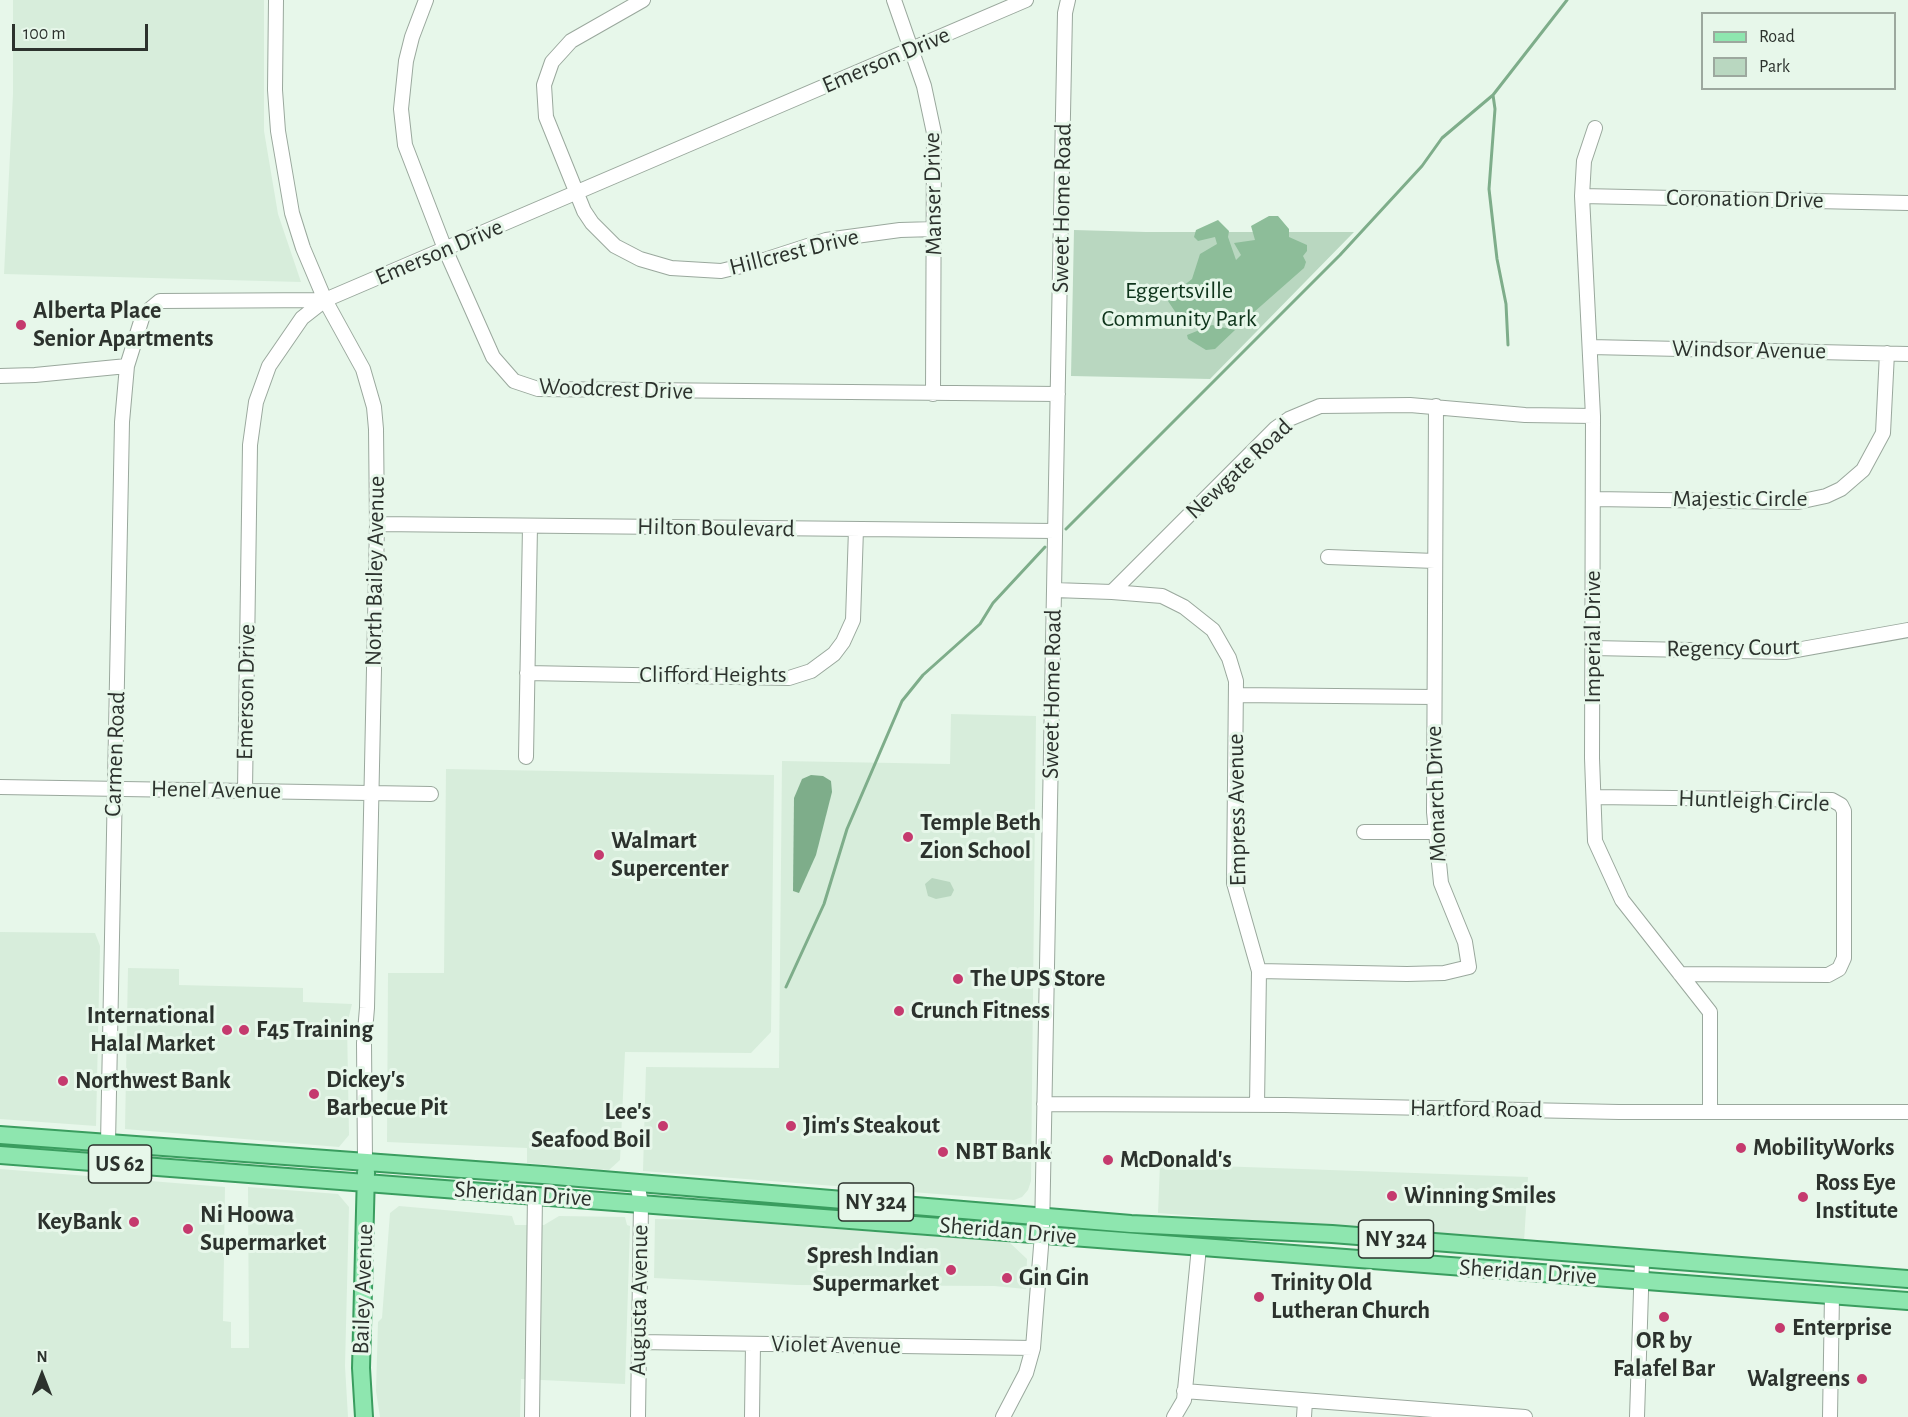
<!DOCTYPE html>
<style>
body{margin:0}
#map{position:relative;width:1908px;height:1417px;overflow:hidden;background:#e7f7ea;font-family:"Alegreya Sans",sans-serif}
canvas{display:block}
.legend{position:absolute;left:1701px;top:12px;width:195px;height:78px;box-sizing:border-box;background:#e7f7ea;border:2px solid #9ca89e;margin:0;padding:8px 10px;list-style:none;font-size:18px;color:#2c322d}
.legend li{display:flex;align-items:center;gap:12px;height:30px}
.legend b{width:30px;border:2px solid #9ca89e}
.north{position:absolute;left:12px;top:1345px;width:60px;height:60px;-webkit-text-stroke:4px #e7f7ea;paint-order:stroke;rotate:0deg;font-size:16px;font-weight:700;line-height:24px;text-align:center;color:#2c322d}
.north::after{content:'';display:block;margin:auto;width:21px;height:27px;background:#2c322d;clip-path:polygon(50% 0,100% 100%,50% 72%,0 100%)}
.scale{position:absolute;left:12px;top:24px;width:136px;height:27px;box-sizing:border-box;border:3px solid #2c322d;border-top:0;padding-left:8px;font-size:18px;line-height:21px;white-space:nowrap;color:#2c322d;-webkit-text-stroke:4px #e7f7ea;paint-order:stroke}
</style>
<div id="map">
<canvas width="1908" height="1417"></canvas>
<ul class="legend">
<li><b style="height:8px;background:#8ee6af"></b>Road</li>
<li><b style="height:16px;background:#b9d7c0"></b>Park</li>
</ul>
<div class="north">N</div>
<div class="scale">100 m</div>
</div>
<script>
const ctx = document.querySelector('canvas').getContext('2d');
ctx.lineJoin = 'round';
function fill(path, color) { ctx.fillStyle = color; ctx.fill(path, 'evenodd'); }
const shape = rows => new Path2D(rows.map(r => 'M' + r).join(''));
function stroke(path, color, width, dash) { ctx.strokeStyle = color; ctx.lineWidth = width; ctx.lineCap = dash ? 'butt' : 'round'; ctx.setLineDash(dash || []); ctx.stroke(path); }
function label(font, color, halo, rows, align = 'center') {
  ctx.font = font + ' "Alegreya Sans",sans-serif'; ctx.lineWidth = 6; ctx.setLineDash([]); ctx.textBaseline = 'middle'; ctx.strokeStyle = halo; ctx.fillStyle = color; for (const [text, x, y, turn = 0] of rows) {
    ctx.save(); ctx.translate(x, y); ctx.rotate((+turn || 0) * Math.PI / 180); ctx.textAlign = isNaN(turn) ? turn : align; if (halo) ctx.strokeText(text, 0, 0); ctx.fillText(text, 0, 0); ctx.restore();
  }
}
const built = shape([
 [13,0,264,0,264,131,278,214,301,282,4,274,13,94],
 [951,714,1036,716,1031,1181,1028,1190,1022,1197,1014,1200,643,1171,646,1067,779,1068,782,761,950,764],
 [446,769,774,775,771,1032,751,1053,625,1052,620,1160,609,1170,527,1163,527,1148,387,1142,388,973,444,973],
 [0,932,95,933,100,946,96,1126,0,1119],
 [128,968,179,969,179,985,303,988,303,1002,352,1004,347,1024,349,1135,339,1147,125,1129],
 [1160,1164,1528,1177,1524,1242,1158,1213],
 [0,1169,225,1187,223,1321,231,1322,231,1348,249,1348,248,1187,338,1194,349,1207,345,1366,348,1417,0,1417],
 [399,1206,512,1216,515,1225,544,1225,559,1216,625,1217,627,1225,630,1226,625,1384,521,1379,520,1417,380,1417,376,1391,378,1322,382,1318,390,1213],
 [655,1219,719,1220,1009,1242,1027,1259,1026,1289,994,1286,797,1285,654,1278]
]);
const green = shape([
 [1074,230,1146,232,1354,232,1210,379,1071,376],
 [932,878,950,882,954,890,951,896,936,899,928,896,925,884]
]);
const forest = shape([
 [1269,216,1278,216,1289,229,1289,237,1307,245,1307,251,1303,256,1306,262,1304,268,1245,320,1236,320,1222,313,1206,316,1199,321,1180,319,1168,301,1169,297,1192,279,1200,254,1217,244,1215,237,1198,241,1194,237,1196,230,1218,220,1229,231,1228,237,1236,260,1241,255,1234,243,1255,240,1251,226],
 [1212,325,1235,330,1215,349,1206,350,1188,339,1187,335]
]);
const water = shape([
 [811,775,823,776,831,781,832,792,816,855,799,893,793,891,794,798,802,779]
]);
const stream = shape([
 [1493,95,1495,109,1489,189,1497,259,1506,304,1508,345],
 [1066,529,1340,255,1422,166,1442,138,1493,95,1567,0],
 [786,987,824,904,847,829,902,701,923,675,980,624,993,603,1045,547]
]);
const minor = shape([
 [276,0,275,90,278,131,292,213,303,248,325,300,363,369,374,407,376,429,377,524,367,1008,364,1043,365,1161],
 [426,0,412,37,406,61,401,109,405,145,445,249,493,357,514,381,538,389,1058,394],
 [643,0,571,41,552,62,544,85,546,117,584,211,592,223,615,246,640,259,671,268,721,271,758,262,826,240,900,230,935,229],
 [894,0,924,86,934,133,933,394],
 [1595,128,1584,161,1582,196,1593,416,1592,758,1595,841,1622,900,1710,1012,1710,1111],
 [1582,196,1908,203],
 [1590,347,1908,354],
 [0,376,35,375,127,366,143,315,160,301,325,300],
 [1593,499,1798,502,1826,496,1841,489,1863,470,1883,433,1887,353],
 [377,524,1055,531],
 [1328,557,1435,561],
 [1054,590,1112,592,1276,428,1289,419,1320,406,1410,405,1525,415,1593,416],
 [1112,592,1162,596,1184,607,1213,630,1229,658,1236,681,1234,883,1259,971,1257,1105],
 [1593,648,1785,652,1908,630],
 [527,673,789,678,811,671,834,654,843,642,853,620,856,529],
 [1237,695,1434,697],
 [526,757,530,526],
 [0,787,431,794],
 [245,790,250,445,256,402,269,366,302,318,325,300,1026,0],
 [1594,797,1832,800,1841,805,1844,811,1844,958,1839,969,1828,975,1680,974],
 [1364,832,1435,832],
 [1259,971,1407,974,1444,973,1469,967,1465,942,1441,883,1434,812,1436,406],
 [1044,1104,1285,1105,1619,1112,1908,1112],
 [108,1143,122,422,127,366],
 [637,1183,641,1203,638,1417],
 [639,1342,1033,1348],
 [1184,1391,1525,1417],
 [532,1417,535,1195],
 [752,1417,753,1344],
 [1003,1417,1026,1373,1033,1348,1042,1234,1061,215,1065,13,1068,0],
 [1174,1417,1184,1400,1199,1247],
 [1304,1417,1305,1401],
 [1637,1417,1642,1260],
 [1830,1417,1832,1295]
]);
const major = shape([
 [0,1135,543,1175,1131,1224,1332,1234,1908,1279],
 [0,1155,1908,1301],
 [364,1417,361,1368,366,1172]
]);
const markers = [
 [21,325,6,"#c53a6e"],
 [908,837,6,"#c53a6e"],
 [599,855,6,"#c53a6e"],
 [958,979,6,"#c53a6e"],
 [899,1011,6,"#c53a6e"],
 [227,1030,6,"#c53a6e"],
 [244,1030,6,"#c53a6e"],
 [63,1081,6,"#c53a6e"],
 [314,1094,6,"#c53a6e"],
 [663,1126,6,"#c53a6e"],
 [791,1126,6,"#c53a6e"],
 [1741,1148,6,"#c53a6e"],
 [943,1152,6,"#c53a6e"],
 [1108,1160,6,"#c53a6e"],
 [1392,1196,6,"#c53a6e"],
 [1803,1197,6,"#c53a6e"],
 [134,1222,6,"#c53a6e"],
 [188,1229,6,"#c53a6e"],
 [951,1270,6,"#c53a6e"],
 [1007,1278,6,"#c53a6e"],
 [1259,1297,6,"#c53a6e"],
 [1664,1317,6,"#c53a6e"],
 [1780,1328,6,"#c53a6e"],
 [1862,1379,6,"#c53a6e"]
];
const shields = [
 [120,1164,63],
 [876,1202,75],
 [1396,1239,75]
];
const shieldNames = [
 ["US 62",120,1164],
 ["NY 324",876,1202],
 ["NY 324",1396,1239]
];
const streetNames = [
 ["Emerson Drive",886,60,-23],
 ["Manser Drive",933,194,-91],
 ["Coronation Drive",1745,199,1],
 ["Sweet Home Road",1062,208,-89],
 ["Emerson Drive",439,252,-23],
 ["Hillcrest Drive",794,252,-14],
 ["Windsor Avenue",1749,350,1],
 ["Woodcrest Drive",616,389,2],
 ["Newgate Road",1239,469,-43],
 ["Majestic Circle",1740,499],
 ["Hilton Boulevard",716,528,1],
 ["North Bailey Avenue",375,571,-89],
 ["Imperial Drive",1593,637,-90],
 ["Regency Court",1733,648,-1],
 ["Clifford Heights",713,675],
 ["Emerson Drive",246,692,-89],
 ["Sweet Home Road",1052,694,-89],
 ["Carmen Road",115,754,-88],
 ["Henel Avenue",216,790,1],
 ["Monarch Drive",1436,794,-92],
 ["Huntleigh Circle",1754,801,2],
 ["Empress Avenue",1237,810,-91],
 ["Hartford Road",1476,1109,1],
 ["Sheridan Drive",523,1194,4],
 ["Sheridan Drive",1008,1231,5],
 ["Sheridan Drive",1528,1272,4],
 ["Bailey Avenue",363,1289,-88],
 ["Augusta Avenue",639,1300,-89],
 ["Violet Avenue",836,1345,1]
];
const parkNames = [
 ["Eggertsville",1179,291],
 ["Community Park",1179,319]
];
const poiNames = [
 ["Alberta Place",33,311],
 ["Senior Apartments",33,339],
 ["Temple Beth",920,823],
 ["Zion School",920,851],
 ["Walmart",611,841],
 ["Supercenter",611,869],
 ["The UPS Store",970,979],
 ["Crunch Fitness",911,1011],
 ["International",215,1016,"right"],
 ["Halal Market",215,1044,"right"],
 ["F45 Training",256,1030],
 ["Dickey's",326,1080],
 ["Barbecue Pit",326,1108],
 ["Northwest Bank",75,1081],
 ["Lee's",651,1112,"right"],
 ["Seafood Boil",651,1140,"right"],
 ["Jim's Steakout",803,1126],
 ["MobilityWorks",1753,1148],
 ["NBT Bank",955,1152],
 ["McDonald's",1120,1160],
 ["Ross Eye",1815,1183],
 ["Institute",1815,1211],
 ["Winning Smiles",1404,1196],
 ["Ni Hoowa",200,1215],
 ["Supermarket",200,1243],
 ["KeyBank",122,1222,"right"],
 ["Spresh Indian",939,1256,"right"],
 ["Supermarket",939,1284,"right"],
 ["Gin Gin",1019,1278],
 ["Trinity Old",1271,1283],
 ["Lutheran Church",1271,1311],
 ["Enterprise",1792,1328],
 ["OR by",1664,1341,"center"],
 ["Falafel Bar",1664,1369,"center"],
 ["Walgreens",1850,1379,"right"]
];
fill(built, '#d7eddb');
fill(green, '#b9d7c0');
fill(forest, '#8dbd99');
fill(water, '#7ead8a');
stroke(stream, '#7ead8a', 3);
stroke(minor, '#9aa89d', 16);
stroke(major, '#3a9d5f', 20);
stroke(minor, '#fff', 14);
stroke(major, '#8ee6af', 16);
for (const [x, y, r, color] of markers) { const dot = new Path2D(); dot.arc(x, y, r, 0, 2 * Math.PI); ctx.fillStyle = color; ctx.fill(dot); stroke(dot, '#e7f7ea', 2); }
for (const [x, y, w] of shields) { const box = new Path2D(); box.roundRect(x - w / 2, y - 19, w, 38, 4.5); ctx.fillStyle = '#e7f7ea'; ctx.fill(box); stroke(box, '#2c322d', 1.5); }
label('bold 22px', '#2c322d', null, shieldNames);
label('24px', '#2c322d', '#e7f7ea', streetNames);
label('24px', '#0e341b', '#e7f7ea', parkNames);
label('bold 24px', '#2c322d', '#e7f7ea', poiNames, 'left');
</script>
